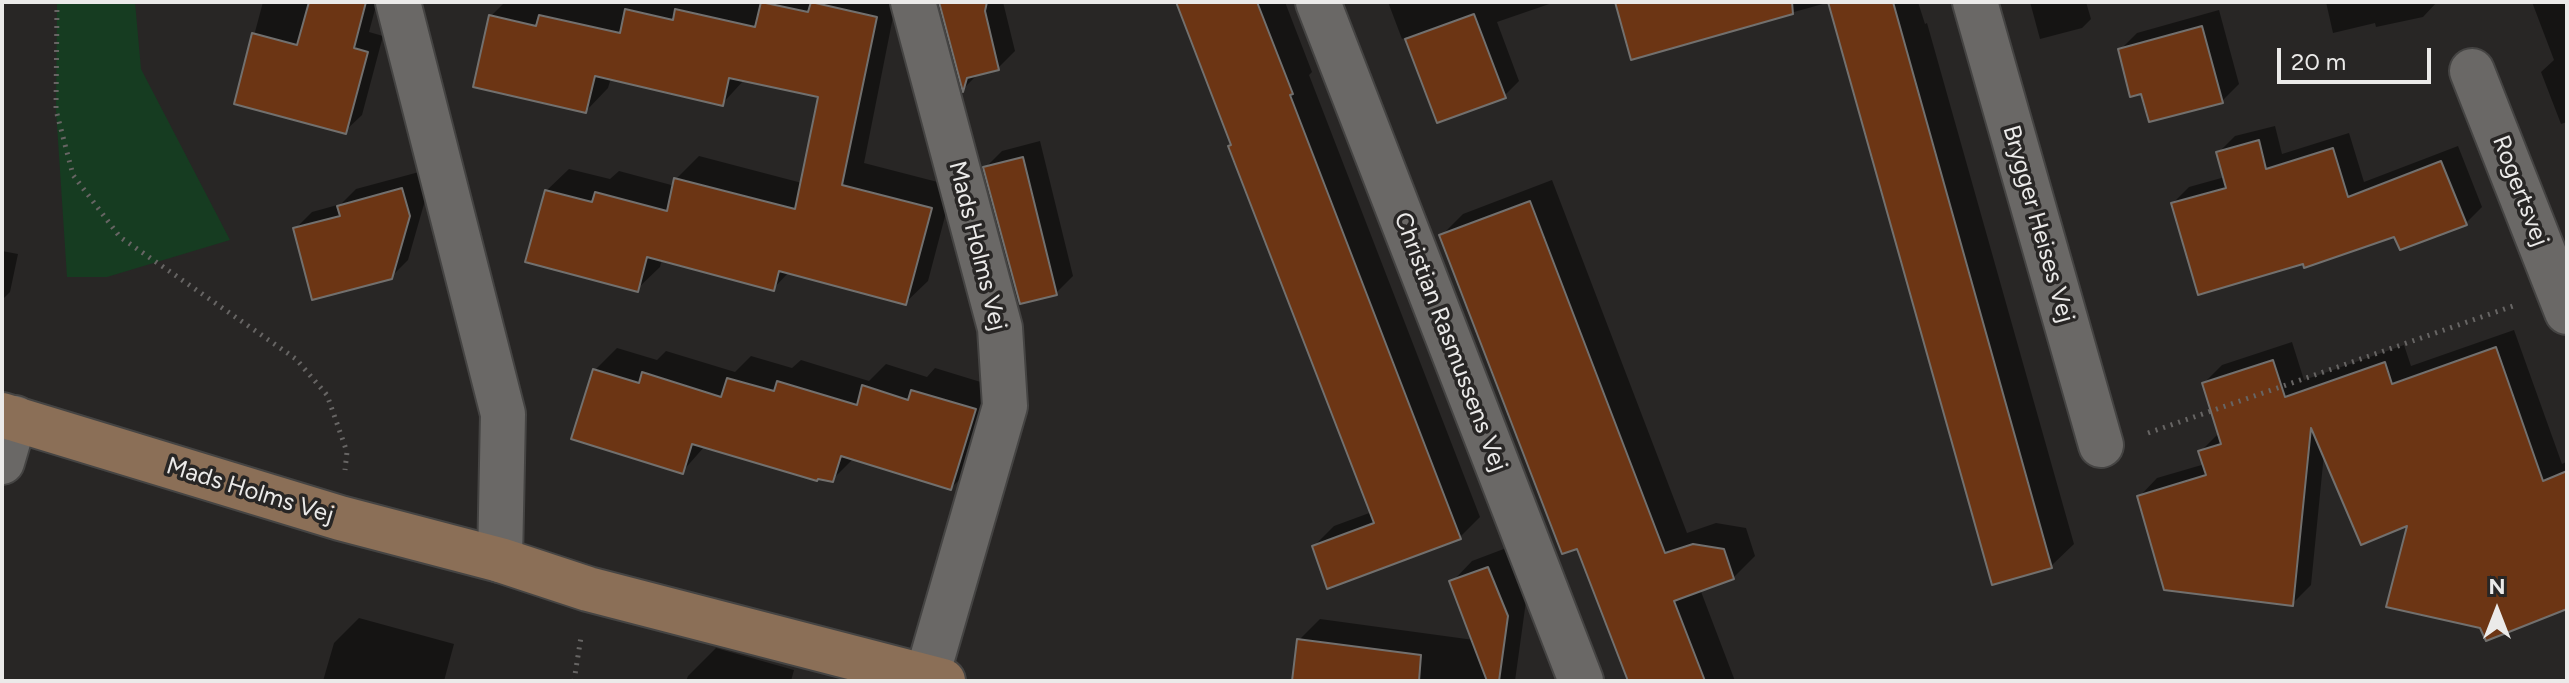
<!DOCTYPE html>
<style>
body{margin:0}
#map{position:relative;width:2569px;height:683px;overflow:hidden;background:#282625;font-family:Figtree,sans-serif}
canvas{display:block}
.frame{position:absolute;inset:0;border:4px solid #ebeae9;pointer-events:none}
.north{position:absolute;left:2457px;top:571px;width:80px;height:80px;-webkit-text-stroke:6px #282625;paint-order:stroke;rotate:0deg;font-size:22px;font-weight:700;line-height:32px;text-align:center;color:#ebeae9}
.north::after{content:'';display:block;margin:auto;width:28px;height:36px;background:#ebeae9;clip-path:polygon(50% 0,100% 100%,50% 72%,0 100%)}
.scale{position:absolute;left:2277px;top:48px;width:154px;height:36px;box-sizing:border-box;border:4px solid #ebeae9;border-top:0;padding-left:10px;font-size:24px;line-height:28px;white-space:nowrap;color:#ebeae9;-webkit-text-stroke:6px #282625;paint-order:stroke}
</style>
<div id="map">
<canvas width="2569" height="683"></canvas>
<div class="frame"></div>
<div class="north">N</div>
<div class="scale">20 m</div>
</div>
<script>
const ctx = document.querySelector('canvas').getContext('2d');
ctx.lineJoin = 'round';
function fill(path, color) { ctx.fillStyle = color; ctx.fill(path, 'evenodd'); }
const shape = rows => new Path2D(rows.map(r => 'M' + r).join(''));
function stroke(path, color, width, dash) { ctx.strokeStyle = color; ctx.lineWidth = width; ctx.lineCap = dash ? 'butt' : 'round'; ctx.setLineDash(dash || []); ctx.stroke(path); }
function label(font, color, halo, rows, align = 'center') {
  ctx.font = font + ' Figtree,sans-serif'; ctx.lineWidth = 7; ctx.setLineDash([]); ctx.textBaseline = 'middle'; ctx.strokeStyle = halo; ctx.fillStyle = color; for (const [text, x, y, turn = 0] of rows) {
    ctx.save(); ctx.translate(x, y); ctx.rotate((+turn || 0) * Math.PI / 180); ctx.textAlign = isNaN(turn) ? turn : align; if (halo) ctx.strokeText(text, 0, 0); ctx.fillText(text, 0, 0); ctx.restore();
  }
}
const green = shape([
 [57,2,135,2,141,69,230,240,107,277,67,277,56,110]
]);
const shadow = shape([
 [263,2,377,2,369,32,383,36,362,115,345,131,236,103],
 [505,2,896,2,864,163,953,186,928,281,905,303,789,272,773,289,662,259,660,267,637,289,546,191,569,169,610,179,619,171,675,186,676,179,699,156,802,183,820,96,745,79,722,104,611,78,608,88,586,111,491,16],
 [941,2,1003,2,1015,51,998,68,979,73,964,88],
 [1178,2,1285,2,1312,72,1309,75,1480,517,1460,537,1314,546,1334,526,1372,512],
 [1388,2,1555,2,1497,22,1519,81,1504,96,1438,121,1407,37,1402,39],
 [1617,2,1918,2,1925,24,1927,23,2074,544,2051,566,1830,2,1632,57],
 [2030,2,2086,2,2091,19,2082,28,2040,39],
 [2326,2,2437,2,2423,17,2376,27,2375,23,2333,33],
 [2532,2,2567,2,2567,122,2561,124,2541,72,2554,60],
 [2219,10,2239,84,2222,101,2142,92,2120,50,2137,33],
 [2275,126,2282,154,2349,133,2364,182,2458,146,2482,207,2466,223,2395,235,2304,262,2173,203,2189,187,2225,177,2219,152,2235,136],
 [1040,141,1073,276,1056,293,985,168,1002,151],
 [419,172,426,197,408,260,391,277,295,229,312,212,341,204,356,189],
 [1552,180,1687,533,1716,523,1746,528,1755,556,1733,578,1700,589,1735,681,1630,681,1578,546,1442,235,1463,214],
 [2,251,18,254,10,292,2,300],
 [2514,330,2562,464,2566,462,2567,465,2567,602,2410,523,2324,454,2311,585,2292,604,2139,497,2157,478,2205,464,2200,452,2219,433,2204,383,2222,365,2292,342,2304,380,2404,345,2411,366],
 [617,348,657,360,666,351,735,372,751,356,792,368,801,360,869,381,886,364,927,377,935,368,997,387,973,466,951,488,854,458,832,480,705,446,682,472,595,370],
 [1509,547,1527,594,1515,681,1294,681,1299,640,1320,619,1474,640,1452,582,1472,561],
 [359,618,454,644,444,681,323,681,334,643],
 [716,648,794,670,791,681,686,681,688,676]
]);
const building = shape([
 [309,2,366,2,354,48,368,52,346,134,234,104,252,33,297,45,309,2],
 [761,2,808,12,811,2,877,17,842,185,932,208,906,305,779,271,774,291,647,257,638,292,525,262,545,190,592,202,595,192,667,211,674,178,795,209,818,97,729,78,723,106,595,76,586,113,473,87,489,15,536,26,539,15,620,33,625,9,673,20,675,9,755,27,761,2],
 [939,2,987,2,985,11,999,70,967,78,963,92,939,2],
 [1176,2,1257,2,1293,94,1290,95,1461,539,1327,589,1312,546,1374,523,1228,146,1231,145,1176,2],
 [1615,2,1792,2,1793,14,1631,60,1615,2],
 [1828,2,1893,2,2052,568,1992,585,1828,2],
 [1474,14,1506,98,1437,123,1405,39,1474,14],
 [2202,26,2223,103,2149,122,2141,94,2130,97,2118,49,2202,26],
 [2259,140,2266,169,2333,148,2348,197,2441,161,2467,225,2400,250,2394,237,2304,268,2303,264,2198,295,2171,203,2226,188,2216,152,2259,140],
 [1023,157,1057,295,1020,304,983,167,1023,157],
 [402,188,410,216,392,279,312,300,293,228,340,216,337,206,402,188],
 [1530,201,1665,553,1693,544,1724,549,1734,579,1674,601,1705,681,1628,681,1577,549,1562,554,1439,235,1530,201],
 [2496,347,2543,481,2567,471,2567,609,2486,641,2480,628,2386,607,2407,526,2361,545,2311,428,2293,606,2164,590,2137,496,2206,475,2198,451,2221,444,2202,383,2273,360,2285,397,2385,362,2392,384,2496,347],
 [593,369,639,383,642,372,721,397,727,378,774,391,777,381,857,405,862,385,908,400,911,390,976,409,951,490,841,456,833,482,818,479,817,481,692,444,683,474,571,439,593,369],
 [1488,567,1508,616,1499,681,1487,681,1449,581,1488,567],
 [1297,639,1421,655,1419,681,1292,681,1297,639]
]);
const path = shape([
 [57,2,56,110,73,175,120,237,296,359,327,395,347,452,345,470],
 [2148,433,2513,306],
 [574,681,581,637]
]);
const street = shape([
 [398,2,503,414,500,560],
 [913,2,1000,328,1005,406,927,676],
 [1318,2,1581,681],
 [1975,2,2101,445],
 [2472,71,2567,312],
 [2,462,15,418]
]);
const secondary = shape([
 [2,415,340,518,500,560,588,589,943,681]
]);
const streetNames = [
 ["Rogertsvej",2520,191,69],
 ["Brygger Heises Vej",2038,224,74],
 ["Mads Holms Vej",977,246,76],
 ["Christian Rasmussens Vej",1450,342,69],
 ["Mads Holms Vej",250,491,17]
];
fill(green, '#163c21');
fill(shadow, '#0007');
fill(building, '#6c3514');
stroke(building, '#72706e', 2);
stroke(street, '#454443', 48);
stroke(secondary, '#454443', 48);
stroke(path, '#676564', 5, [2, 6]);
stroke(street, '#6a6866', 44);
stroke(secondary, '#8b6f57', 44);
label('24px', '#ebeae9', '#282625', streetNames);
</script>
